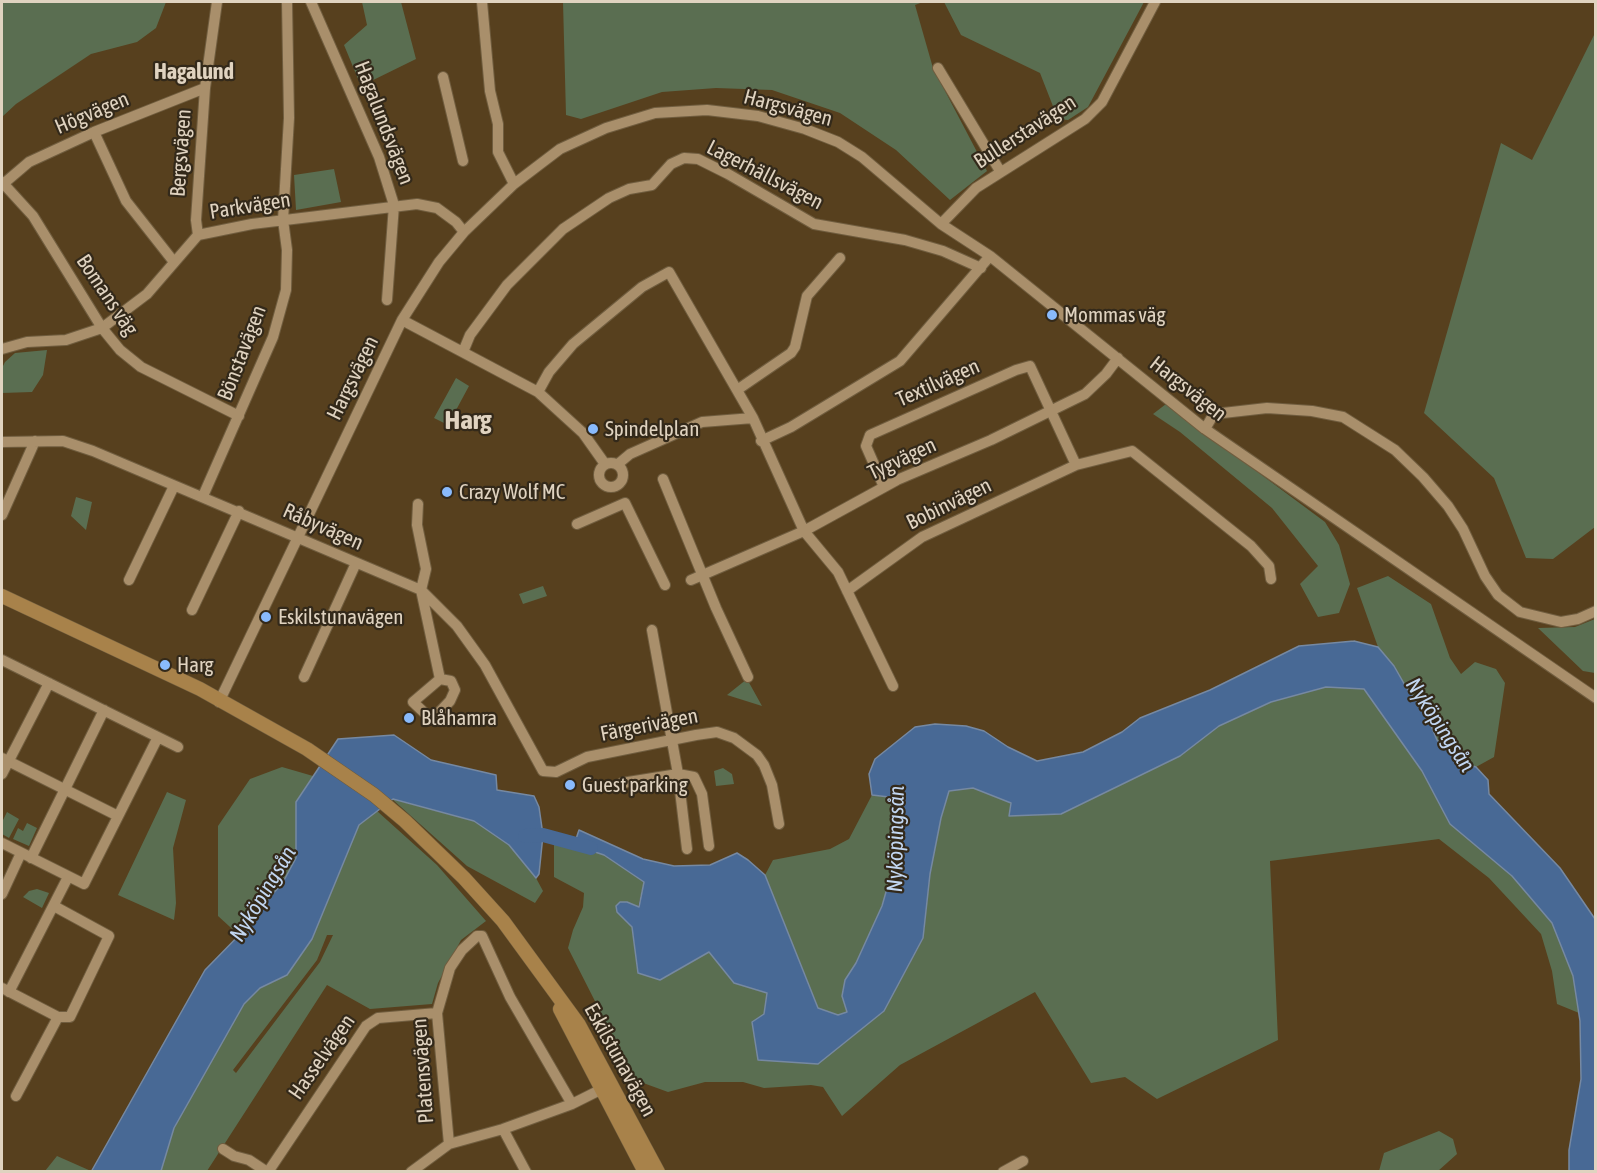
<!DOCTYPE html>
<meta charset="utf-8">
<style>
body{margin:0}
#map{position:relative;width:1597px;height:1173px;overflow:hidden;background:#57401e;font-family:"Asap Condensed",sans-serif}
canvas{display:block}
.frame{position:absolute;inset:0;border:3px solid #e0d3c0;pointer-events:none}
</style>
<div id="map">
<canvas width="1597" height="1173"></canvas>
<div class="frame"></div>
</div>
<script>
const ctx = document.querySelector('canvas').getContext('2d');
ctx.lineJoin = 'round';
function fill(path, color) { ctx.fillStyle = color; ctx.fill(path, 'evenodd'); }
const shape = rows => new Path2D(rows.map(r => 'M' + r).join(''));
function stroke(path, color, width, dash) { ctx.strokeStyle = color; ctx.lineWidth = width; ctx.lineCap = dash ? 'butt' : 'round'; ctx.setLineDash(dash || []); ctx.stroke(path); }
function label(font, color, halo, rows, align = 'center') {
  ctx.font = font + ' "Asap Condensed",sans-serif'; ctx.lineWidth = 4.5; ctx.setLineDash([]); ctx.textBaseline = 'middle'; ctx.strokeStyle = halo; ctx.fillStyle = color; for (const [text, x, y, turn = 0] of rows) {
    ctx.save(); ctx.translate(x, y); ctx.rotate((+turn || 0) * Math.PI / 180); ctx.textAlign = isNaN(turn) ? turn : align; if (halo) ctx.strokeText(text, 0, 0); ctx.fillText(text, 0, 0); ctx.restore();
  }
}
const green = shape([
 [2,2,166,2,156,28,137,42,91,54,16,104,2,117],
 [362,2,401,2,416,59,361,86,344,45,367,25],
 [563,2,923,2,915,5,933,68,987,171,950,200,896,150,840,113,772,90,716,88,662,92,581,119,566,115],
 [944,2,1144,2,1088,107,1068,120,1058,119,1040,73,961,35],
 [1595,33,1595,527,1553,559,1526,558,1494,478,1424,413,1501,143,1532,160],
 [334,169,341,202,296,210,294,175],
 [47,350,43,375,32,392,2,393,2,368,5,362,15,353],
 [456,378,469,386,448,425,434,418],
 [1166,404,1325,522,1339,545,1350,584,1339,613,1318,617,1300,584,1318,566,1272,508,1180,432,1153,414],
 [76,497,92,502,86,530,71,516],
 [1388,576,1431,604,1450,658,1461,674,1475,662,1496,669,1505,683,1494,757,1476,767,1459,762,1437,740,1426,714,1406,687,1394,666,1378,647,1357,588],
 [543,586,547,596,523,604,519,594],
 [1595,619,1595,673,1583,671,1538,628,1575,627],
 [747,679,762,706,727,695],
 [1326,687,1364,689,1422,771,1450,824,1512,876,1552,923,1573,976,1579,1013,1557,1004,1552,971,1541,934,1489,878,1439,839,1270,861,1278,1040,1157,1099,1125,1077,1091,1083,1035,992,900,1065,842,1116,823,1087,811,1085,764,1088,743,1082,705,1082,668,1092,635,1080,568,948,573,930,583,907,584,893,554,877,554,844,574,845,604,855,644,882,638,907,627,902,617,912,632,927,638,973,660,980,709,952,734,983,767,993,764,1014,817,1064,884,1011,923,939,930,874,941,818,949,791,973,788,1011,803,1010,816,1061,814,1179,756,1219,726,1271,702],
 [282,767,313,776,296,802,296,858,282,884,240,936,218,916,218,826,250,779],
 [723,768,732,774,734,784,716,786,714,771],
 [167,792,186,800,173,848,176,903,174,920,118,895],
 [872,795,889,797,896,817,899,846,882,906,856,963,845,981,842,996,847,1012,838,1015,818,1008,765,875,773,860,830,849,849,839],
 [392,799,474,821,509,845,536,878,543,891,535,903,467,866],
 [377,811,437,865,486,921,461,940,438,983,432,1004,370,1009,327,985,207,1171,152,1172,174,1128,244,1004,260,988,287,975,312,939,359,825],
 [327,935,333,935,320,962,236,1073,233,1070,317,960],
 [7,812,19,819,9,838,2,834,2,822],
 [27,823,37,828,29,846,13,839,18,828,23,831],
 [37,889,49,893,42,908,23,897,29,891],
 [1439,1131,1453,1139,1457,1154,1438,1171,1379,1171,1384,1153],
 [57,1156,91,1171,45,1171]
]);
const water = shape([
 [1354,641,1378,647,1394,666,1406,687,1426,714,1437,740,1459,762,1476,767,1488,780,1489,794,1560,868,1595,919,1595,1171,1569,1171,1569,1150,1581,1079,1580,1021,1573,976,1552,923,1512,876,1450,824,1422,771,1364,689,1326,687,1271,702,1219,726,1180,756,1061,814,1009,816,1011,803,973,788,949,791,941,818,930,874,923,938,884,1011,818,1064,758,1060,752,1022,764,1014,767,993,734,983,709,952,660,980,638,973,632,927,617,912,616,906,620,902,627,902,639,907,644,882,604,855,574,845,579,830,643,859,674,866,710,865,737,853,748,860,765,875,818,1008,838,1015,847,1012,842,996,845,980,856,963,882,906,899,846,896,817,889,797,872,795,869,774,875,759,915,727,935,724,966,726,984,731,1008,747,1037,761,1083,752,1122,732,1140,718,1210,690,1299,646,1354,641],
 [394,735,431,760,496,775,497,790,534,796,539,807,543,835,539,874,536,878,509,845,474,821,393,799,359,825,312,939,287,975,260,988,244,1004,174,1128,161,1171,91,1172,205,970,251,923,267,900,282,884,296,858,296,802,338,739,394,735]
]);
const river = shape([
 [525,836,543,835,591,848]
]);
const minor = shape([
 [311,2,379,157,394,205,387,300],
 [482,2,490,91,498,124,498,152,514,184],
 [938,68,1000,171],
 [443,77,463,161],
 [94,132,126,201,174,262],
 [2,182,33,216,102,328,120,350,141,367,239,416],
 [2,185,29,162,94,132,205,88],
 [941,224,976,188,1085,119,1102,102,1155,2],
 [198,235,196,220,205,88,217,2],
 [402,320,538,392,583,433,605,464],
 [2,349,27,342,66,340,102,328,147,294,198,235,252,224,417,204,437,208,456,222,464,232],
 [463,352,470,335,507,285,563,229,609,198,629,189,652,185,671,164,684,158,698,159,728,174,814,224,905,240,943,251,981,268],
 [737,390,791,353,795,347,807,296,840,258],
 [538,392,549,372,573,344,642,287,669,272,753,418,804,531,838,572,893,686],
 [1205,429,1212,417,1223,413,1267,408,1312,411,1343,417,1395,450,1423,477,1448,506,1463,529,1485,576,1498,595,1520,612,1561,622,1578,619,1596,611],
 [761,441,791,427,900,361,990,256],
 [2,442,63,441,93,451,421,590,457,626,485,665,543,771,556,772,587,757,696,735,717,732,734,738,757,755,764,765,772,785,779,824],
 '599 475a12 12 0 1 1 24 0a12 12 0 1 1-24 0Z',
 [618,464,630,454,702,422,753,418],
 [663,479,716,608,748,677],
 [884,487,866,446,870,435,1016,370,1030,366,1076,465],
 [203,496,273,337,286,290,287,250,283,220,289,118,287,2],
 [418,504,417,525,426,569,421,590,440,679,413,702,432,720,450,701,455,690,451,681,440,679],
 [2,515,35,441],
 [577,524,625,503,665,585],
 [129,580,174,486],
 [691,580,804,531,897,480,991,440,1085,394,1106,374,1118,358],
 [847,591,922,537,1076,465,1132,451,1251,546,1269,566,1271,579],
 [192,610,239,511],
 [652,630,678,774,687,849],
 [2,660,178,747],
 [304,677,356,563],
 [219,702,402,320,439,262,464,232,514,184,560,149,606,128,655,113,707,110,758,116,805,129,838,142,862,157,941,224,990,256,1205,429,1596,698],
 [2,758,118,816],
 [2,774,49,683],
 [622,783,678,774,694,777,702,794,709,846],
 [2,843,84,884,158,737],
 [31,858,104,710],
 [2,894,21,853],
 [2,988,58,1017,70,1017,109,936,54,906],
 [9,992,68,877],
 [16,1096,58,1017],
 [503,1129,526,1172],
 [449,1144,437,1013,450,968,462,950,477,936,482,936,510,997,572,1104],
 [223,1149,234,1156,249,1160,267,1172],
 [268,1172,366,1026,378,1018,437,1013],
 [411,1172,449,1144,503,1129,572,1104,608,1086],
 [1003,1172,1023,1161]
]);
const major = shape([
 [2,596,200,689,307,749,374,795,405,821,464,878,503,921,579,1025,658,1172],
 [560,1009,645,1172]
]);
const markers = [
 [1052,315,6,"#89bafc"],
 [593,429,6,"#89bafc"],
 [447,492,6,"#89bafc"],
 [266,617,6,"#89bafc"],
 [165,665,6,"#89bafc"],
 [409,718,6,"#89bafc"],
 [570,785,6,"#89bafc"]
];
const streetNames = [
 ["Hargsvägen",788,108,15],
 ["Högvägen",92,113,-23],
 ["Hagalundsvägen",384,123,69],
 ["Bullerstavägen",1025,132,-33],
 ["Bergsvägen",181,153,-86],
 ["Lagerhällsvägen",765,175,27],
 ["Parkvägen",250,206,-9],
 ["Bomans väg",107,295,56],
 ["Bönstavägen",242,353,-69],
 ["Hargsvägen",353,378,-64],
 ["Textilvägen",938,383,-24],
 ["Hargsvägen",1188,389,38],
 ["Tygvägen",902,459,-25],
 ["Bobinvägen",949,504,-26],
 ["Råbyvägen",323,527,24],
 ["Färgerivägen",649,725,-11],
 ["Hasselvägen",322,1057,-55],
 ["Eskilstunavägen",620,1060,61],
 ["Platensvägen",423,1071,-94]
];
const poiNames = [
 ["Mommas väg",1064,315],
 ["Spindelplan",605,429],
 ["Crazy Wolf MC",459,492],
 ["Eskilstunavägen",278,617],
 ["Harg",177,665],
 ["Blåhamra",421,718],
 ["Guest parking",582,785]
];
const neighbourhoodNames = [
 ["Hagalund",194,72]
];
const waterNames = [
 ["Nyköpingsån",1440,725,57],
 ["Nyköpingsån",896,839,-89],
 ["Nyköpingsån",263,894,-59]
];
const districtNames = [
 ["Harg",468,420]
];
fill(green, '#5a6e51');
fill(water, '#486995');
stroke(water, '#7689a2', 1.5);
stroke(river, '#486995', 14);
stroke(minor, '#705d3f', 12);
stroke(major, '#705d3f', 15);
stroke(minor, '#a98f6b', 10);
stroke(major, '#a8824a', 14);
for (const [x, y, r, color] of markers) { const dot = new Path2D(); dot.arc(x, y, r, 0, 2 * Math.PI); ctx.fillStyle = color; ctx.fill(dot); stroke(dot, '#33291a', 2); }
label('21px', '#e0d3c0', '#33291a', streetNames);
label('21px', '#e0d3c0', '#33291a', poiNames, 'left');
label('bold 22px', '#e0d3c0', '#33291a', neighbourhoodNames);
label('italic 22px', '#c2d6f1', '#33291a', waterNames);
label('bold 27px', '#e0d3c0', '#33291a', districtNames);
</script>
